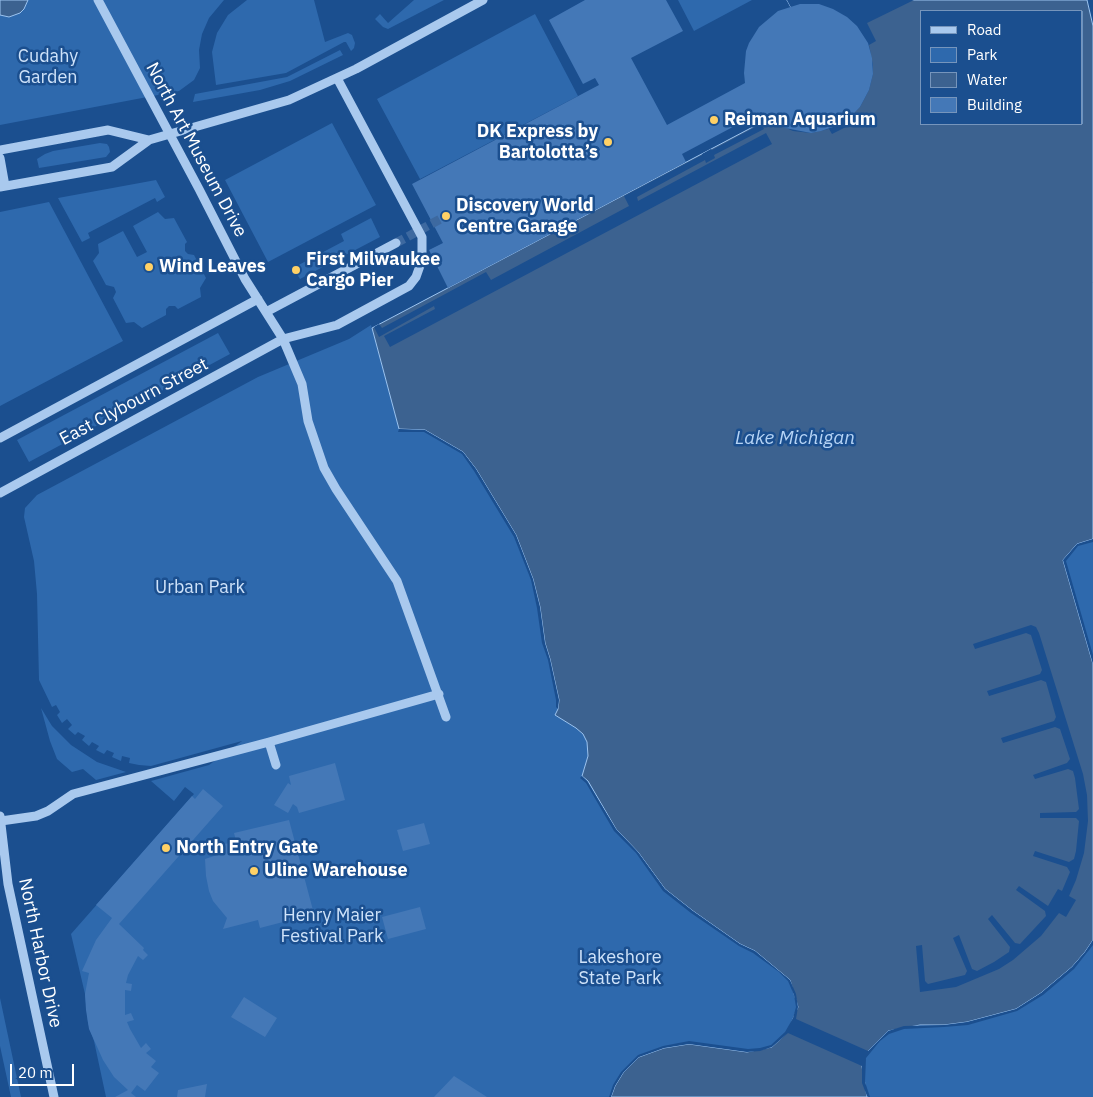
<!DOCTYPE html>
<meta charset="utf-8">
<style>
body{margin:0}
#map{position:relative;width:1093px;height:1097px;overflow:hidden;background:#1b4f8f;font-family:"IBM Plex Sans",sans-serif}
canvas{display:block}
.legend{position:absolute;left:920px;top:10px;width:162px;height:115px;box-sizing:border-box;background:#1b4f8f;border:1px solid #7695bc;margin:0;padding:6px 9px;list-style:none;font-size:15px;color:#fff}
.legend li{display:flex;align-items:center;gap:10px;height:25px}
.legend b{width:25px;border:1px solid #7695bc}
.scale{position:absolute;left:10px;top:1064px;width:64px;height:22px;box-sizing:border-box;border:2px solid #fff;border-top:0;padding-left:6px;font-size:15px;line-height:18px;white-space:nowrap;color:#fff;-webkit-text-stroke:4px #1b4f8f;paint-order:stroke}
</style>
<div id="map">
<canvas width="1093" height="1097"></canvas>
<ul class="legend">
<li><b style="height:6px;background:#a9c9ee"></b>Road</li>
<li><b style="height:14px;background:#2e69ad"></b>Park</li>
<li><b style="height:14px;background:#3c6290"></b>Water</li>
<li><b style="height:14px;background:#4478b7"></b>Building</li>
</ul>
<div class="scale">20 m</div>
</div>
<script>
const ctx = document.querySelector('canvas').getContext('2d');
ctx.lineJoin = 'round';
function fill(path, color) { ctx.fillStyle = color; ctx.fill(path, 'evenodd'); }
const shape = rows => new Path2D(rows.map(r => 'M' + r).join(''));
function stroke(path, color, width, dash) { ctx.strokeStyle = color; ctx.lineWidth = width; ctx.lineCap = dash ? 'butt' : 'round'; ctx.setLineDash(dash || []); ctx.stroke(path); }
function label(font, color, halo, rows, align = 'center') {
  ctx.font = font + ' "IBM Plex Sans",sans-serif'; ctx.lineWidth = 5; ctx.setLineDash([]); ctx.textBaseline = 'middle'; ctx.strokeStyle = halo; ctx.fillStyle = color; for (const [text, x, y, turn = 0] of rows) {
    ctx.save(); ctx.translate(x, y); ctx.rotate((+turn || 0) * Math.PI / 180); ctx.textAlign = isNaN(turn) ? turn : align; if (halo) ctx.strokeText(text, 0, 0); ctx.fillText(text, 0, 0); ctx.restore();
  }
}
const green = shape([
 [0,0,224,0,209,18,202,34,199,50,200,68,194,80,179,91,0,125],
 [247,0,314,0,325,42,348,33,352,35,355,43,354,48,351,51,346,42,344,42,286,73,216,85,212,52,217,33,228,15],
 [414,0,444,0,388,29,383,27,375,19,380,14,388,23],
 [678,0,752,0,694,31],
 [535,14,578,96,420,179,377,99],
 [340,50,343,55,290,81,260,90,193,102,195,94,287,77],
 [332,123,376,205,268,262,225,180],
 [100,143,107,144,109,147,110,152,106,157,39,168,37,159,45,154,53,151],
 [156,180,165,197,157,202,155,198,88,233,90,238,82,242,58,198],
 [49,202,123,341,0,406,0,212],
 [158,212,165,219,174,218,187,242,185,244,185,251,188,254,194,255,206,278,200,288,201,297,178,309,175,306,169,306,166,309,166,315,142,328,134,322,126,323,113,298,116,292,114,287,106,285,93,261,99,253,98,244,123,231,137,257,147,252,133,226],
 [371,218,380,237,300,279,293,268,344,241,341,234],
 [371,325,399,429,425,430,463,452,516,535,533,579,559,700,558,709,555,715,576,728,583,734,587,742,588,756,582,776,888,1031,1085,952,1093,940,1093,1097,867,1097,772,1047,615,1086,611,1097,106,1097,94,1041,88,1023,85,994,71,934,194,794,185,787,174,801,151,781,209,765,242,741,151,766,139,765,129,763,130,758,122,756,121,761,112,757,114,753,107,750,104,754,96,750,99,746,92,742,89,746,82,740,85,736,78,732,75,735,68,729,72,725,67,719,62,723,57,715,60,712,56,705,52,707,39,680,37,594,34,561,24,517,25,508,37,495,258,377,349,339],
 [218,333,230,354,29,462,17,440],
 [1093,539,1093,664,1063,560,1077,544],
 [41,708,52,726,71,745,97,762,126,772,96,780,83,769,72,772,57,759,50,741],
 [0,998,21,1097,11,1097,0,1046]
]);
const water = shape([
 [0,0,28,0,24,9,20,13,9,17,0,15,0,0],
 [787,0,1087,0,1093,26,1093,539,1077,544,1063,560,1093,664,1093,940,1085,952,1072,967,1041,993,1016,1009,967,1022,944,1025,920,1025,888,1031,868,1051,862,1066,867,1097,611,1097,615,1086,623,1073,639,1057,664,1048,689,1044,747,1052,772,1047,787,1033,798,1007,790,980,755,951,740,944,693,911,665,889,638,852,616,829,588,781,582,776,588,756,587,742,583,734,576,728,555,715,558,709,559,700,550,659,545,643,540,607,533,579,516,535,476,469,463,452,425,430,399,429,372,328,766,120,826,74,787,0],
 [922,11,1082,11,1082,124,922,124,922,11]
]);
const pier = shape([
 [787,0,914,0,867,23,876,41,869,45,873,65,873,74,869,90,860,107,847,119,850,125,832,134,829,129,811,133,793,131,777,124,768,118,775,115,794,13],
 [761,124,764,129,714,155,715,158,706,163,705,160,637,197,638,201,766,133,772,144,390,347,384,336,435,309,434,306,379,337,374,327,379,324,382,328,486,272,491,280,629,206,624,196,702,155,702,154,711,149,712,150],
 [399,429,425,430,463,452,476,469,516,535,533,579,540,607,545,643,550,659,559,700,558,709,556,707,556,700,548,660,542,643,537,608,531,580,514,537,474,471,462,454,424,432,398,432],
 [1093,539,1093,542,1078,546,1066,561,1093,655,1093,664,1063,560,1077,544],
 [1031,625,1036,627,1039,633,1083,774,1087,795,1088,821,1084,853,1076,880,1069,896,1076,900,1066,917,1059,913,1041,936,1013,960,999,969,956,987,920,992,916,946,922,945,925,981,928,984,965,975,967,971,953,938,959,935,972,969,977,971,994,962,1009,952,1010,947,988,919,992,915,1015,943,1020,944,1046,916,1045,911,1016,890,1019,886,1048,906,1058,889,1062,891,1070,872,1067,867,1033,856,1035,851,1069,862,1074,859,1076,851,1079,821,1076,818,1040,818,1040,813,1076,812,1079,809,1075,778,1073,771,1068,769,1035,779,1033,775,1067,763,1070,759,1060,729,1055,727,1003,743,1001,738,1054,721,1056,717,1046,682,1041,680,989,696,987,691,1040,674,1042,670,1031,635,1026,633,975,649,973,644],
 [582,776,587,781,616,829,638,852,665,889,693,911,740,944,755,951,790,980,796,994,798,1007,796,1019,868,1051,888,1031,904,1026,944,1025,967,1022,1016,1009,1041,993,1072,967,1085,952,1093,940,1093,945,1074,969,1043,995,1017,1011,968,1025,944,1027,904,1029,889,1034,880,1041,866,1058,865,1082,870,1097,867,1096,862,1083,862,1066,788,1033,772,1047,760,1051,747,1052,689,1044,664,1048,639,1057,623,1073,615,1086,611,1097,609,1097,613,1085,621,1072,638,1055,663,1046,689,1041,748,1049,760,1048,771,1045,785,1032,793,1018,796,1007,794,995,788,981,779,972,753,953,739,946,691,913,663,891,636,853,614,831,586,783,580,778]
]);
const building = shape([
 [585,0,666,0,683,31,631,58,667,125,745,83,744,73,746,51,749,43,759,27,778,11,800,4,819,4,833,9,847,17,857,26,868,43,872,58,873,74,869,90,860,107,851,116,839,125,821,131,811,133,785,128,772,121,761,112,682,154,686,162,448,288,429,250,443,243,412,184,599,85,595,78,583,84,549,20],
 [335,763,345,800,299,813,297,807,293,804,288,813,274,805,288,783,291,785,289,776],
 [203,789,223,806,119,924,144,948,143,950,148,955,143,960,138,956,128,975,126,983,132,984,131,991,125,990,125,1015,131,1013,134,1020,127,1022,130,1029,141,1048,146,1043,151,1049,146,1053,156,1061,151,1067,159,1073,145,1091,137,1085,131,1093,136,1097,115,1097,128,1090,114,1077,103,1060,89,1029,86,1010,85,994,89,973,82,971,96,940,112,918,96,905,192,796,195,799],
 [289,820,314,914,260,928,258,920,223,929,227,918,213,901,209,891,206,876,205,859,220,854,218,846,236,841,234,833],
 [424,823,430,844,403,851,397,830],
 [420,907,426,929,388,939,382,917],
 [244,997,277,1018,265,1037,231,1017],
 [454,1076,487,1097,434,1097],
 [207,1084,205,1097,177,1097,178,1090]
]);
const minorTunnel = shape([
 [396,243,446,216]
]);
const minor = shape([
 [98,0,199,189,245,279,283,339,302,384,308,421,324,468,336,489,397,581,446,717],
 [0,150,108,130,149,140],
 [0,158,5,186],
 [0,187,112,167,149,140,289,100,356,69,483,0],
 [266,312,396,243],
 [0,438,258,299],
 [0,493,283,339,337,325,409,286,416,277,422,260,422,237,337,78],
 [269,742,276,765],
 [0,816,8,884,54,1097],
 [1,821,36,816,48,811,73,794,269,742,439,694]
]);
const markers = [
 [714,120,5,"#ffd166"],
 [608,142,5,"#ffd166"],
 [446,216,5,"#ffd166"],
 [149,267,5,"#ffd166"],
 [296,270,5,"#ffd166"],
 [166,848,5,"#ffd166"],
 [254,871,5,"#ffd166"]
];
const parkNames = [
 ["Cudahy",48,57],
 ["Garden",48,78],
 ["Urban Park",200,588],
 ["Henry Maier",332,916],
 ["Festival Park",332,937],
 ["Lakeshore",620,958],
 ["State Park",620,979]
];
const poiNames = [
 ["Reiman Aquarium",724,120],
 ["DK Express by",598,132,"right"],
 ["Bartolotta’s",598,153,"right"],
 ["Discovery World",456,206],
 ["Centre Garage",456,227],
 ["First Milwaukee",306,260],
 ["Cargo Pier",306,281],
 ["Wind Leaves",159,267],
 ["North Entry Gate",176,848],
 ["Uline Warehouse",264,871]
];
const streetNames = [
 ["North Art Museum Drive",196,150,62],
 ["East Clybourn Street",134,402,-28],
 ["North Harbor Drive",40,953,78]
];
const waterNames = [
 ["Lake Michigan",795,439]
];
fill(green, '#2e69ad');
fill(water, '#3c6290');
stroke(water, '#9cc4f0', 1);
fill(pier, '#1b4f8f');
fill(building, '#4478b7');
stroke(minorTunnel, '#3d69a0', 9, [9, 4.5]);
stroke(minor, '#a9c9ee', 9);
for (const [x, y, r, color] of markers) { const dot = new Path2D(); dot.arc(x, y, r, 0, 2 * Math.PI); ctx.fillStyle = color; ctx.fill(dot); stroke(dot, '#1b4f8f', 2); }
label('18px', '#cfe3fa', '#1b4f8f', parkNames);
label('bold 18px', '#fff', '#1b4f8f', poiNames, 'left');
label('18px', '#fff', '#1b4f8f', streetNames);
label('italic 19px', '#b5d3f5', '#1b4f8f', waterNames);
</script>
